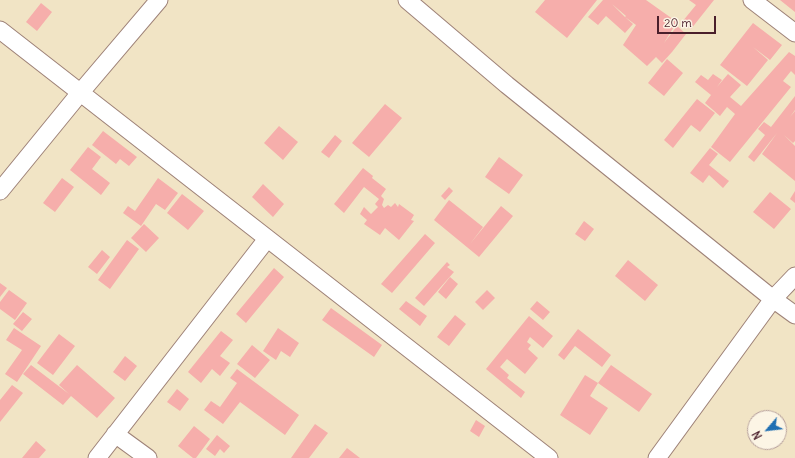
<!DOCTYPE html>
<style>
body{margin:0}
#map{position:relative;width:795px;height:458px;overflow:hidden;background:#f1e4c5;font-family:Delius,sans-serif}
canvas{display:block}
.north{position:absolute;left:747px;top:410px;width:40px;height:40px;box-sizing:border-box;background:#fcf5e5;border:1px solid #b59f9b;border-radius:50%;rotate:242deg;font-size:11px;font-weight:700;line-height:16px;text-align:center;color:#4a1f2b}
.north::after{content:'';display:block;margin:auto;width:14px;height:18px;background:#1f6fb2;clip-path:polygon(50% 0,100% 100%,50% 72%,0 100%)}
.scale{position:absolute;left:657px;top:16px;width:59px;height:18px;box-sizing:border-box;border:2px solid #4a1f2b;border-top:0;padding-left:5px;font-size:12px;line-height:14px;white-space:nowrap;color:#4a1f2b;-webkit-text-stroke:3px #fcf5e5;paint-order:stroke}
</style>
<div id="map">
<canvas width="795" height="458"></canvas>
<div class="north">N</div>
<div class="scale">20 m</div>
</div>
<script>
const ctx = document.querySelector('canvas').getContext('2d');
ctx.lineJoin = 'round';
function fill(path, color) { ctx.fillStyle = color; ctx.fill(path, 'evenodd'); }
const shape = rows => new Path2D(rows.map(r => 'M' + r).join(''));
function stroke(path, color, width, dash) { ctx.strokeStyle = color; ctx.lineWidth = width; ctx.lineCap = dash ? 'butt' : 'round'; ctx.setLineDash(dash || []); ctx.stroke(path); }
const building = shape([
 [545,0,597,0,567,38,535,12],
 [603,0,646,0,677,22,664,43,677,26,686,34,672,52,662,63,656,57,647,66,623,45,636,25,625,17,633,24,625,33,606,16,598,25,588,17],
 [612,4,626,16,625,17],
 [689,0,714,0,691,29,682,22,696,5],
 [780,0,795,0,795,12],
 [41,3,52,12,37,31,26,22],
 [753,23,782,45,770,60,753,47,768,60,747,86,720,65],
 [789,52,795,56,795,75,791,71,783,81,791,87,730,162,711,147,735,114,727,107,720,116,705,103,711,95,695,82,701,75,708,80,713,74,722,80,717,87,728,74,741,85,730,97,741,106],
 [667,59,683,73,664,96,648,83],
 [795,96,795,110,790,117,795,111,795,141,793,143,784,135,795,146,795,181,762,154,777,133,754,162,748,157,765,135,758,129,764,122,771,127],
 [697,99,715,113,700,132,691,125,673,148,664,140],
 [385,104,402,118,369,157,352,143],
 [279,126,298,142,283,160,264,143],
 [103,131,137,157,129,166,120,159,116,164,92,145],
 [335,135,342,141,329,158,321,152],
 [88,147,101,157,92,169,110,183,101,195,70,170],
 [710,148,718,154,709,165,729,181,723,188,709,175,703,183,690,173],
 [499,157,523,175,509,194,485,177],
 [363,168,373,176,372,178,386,189,381,196,384,199,382,205,384,208,388,205,391,207,395,203,398,207,399,204,414,215,411,220,414,221,399,240,385,228,380,235,364,224,367,220,360,214,364,207,371,214,378,207,375,204,379,199,364,187,344,213,334,204],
 [62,178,74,187,55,212,43,203],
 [158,178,178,193,165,210,156,204,141,226,123,213,128,206,135,211],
 [263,184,284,204,273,217,252,197],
 [449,187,453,191,445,200,441,196],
 [795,191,795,203,790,199],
 [770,192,791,209,774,229,753,212],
 [182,194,204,211,188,230,167,213],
 [449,200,483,227,470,244,501,206,513,216,479,257,434,220],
 [584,221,594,229,585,241,575,234],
 [144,224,159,238,146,252,131,238],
 [425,234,435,243,392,293,381,284],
 [127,240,139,249,110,289,98,280],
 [102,250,110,257,97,274,88,267],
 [628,260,658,285,645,301,615,276],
 [447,262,450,265,447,267,454,272,424,306,415,298],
 [274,268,284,277,246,323,236,314],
 [450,277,458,284,446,299,438,292],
 [0,283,7,288,0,297],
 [9,290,27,303,15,320,0,309,0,302],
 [487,290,495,298,483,310,475,302],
 [406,301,427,316,420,326,399,309],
 [537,301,550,312,543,320,530,309],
 [331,308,382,345,374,357,322,320],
 [23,312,32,319,22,331,13,324],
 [455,315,466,324,449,346,437,337],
 [529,316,553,336,543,348,530,337,527,342,531,345,528,349,538,358,525,374,507,359,500,367,509,375,507,378,525,392,521,398,486,369],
 [14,328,41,346,17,382,5,374,22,350,6,340],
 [278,328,299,343,290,357,281,351,276,360,263,351],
 [578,329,611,355,602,367,575,346,564,360,558,355],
 [221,331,233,340,220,356,230,363,220,376,212,369,201,383,188,372],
 [59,334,75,346,53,375,37,363],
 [252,345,270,360,255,378,237,364],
 [125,356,137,366,125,381,113,372],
 [31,365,69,394,59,385,77,365,115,398,97,418,71,396,63,405,23,374],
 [611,365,652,394,639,412,598,383],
 [237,369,299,415,285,435,240,402,223,424,204,410,211,401,220,407,237,383,230,378],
 [585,375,598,383,590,396,608,408,590,435,560,415],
 [12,385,23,393,0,422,0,400],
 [177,389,189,399,180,411,167,402],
 [476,420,485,426,479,437,470,431],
 [315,424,328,433,309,458,291,458],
 [194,426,210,439,196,458,193,458,178,446],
 [217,435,230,446,224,453,220,449,215,456,206,449],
 [36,441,46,450,39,458,22,458],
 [347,448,360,458,339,458]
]);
const street = shape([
 [407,0,507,85,773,299,795,315],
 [752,0,795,33],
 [0,30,549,458],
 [0,191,80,93,159,0],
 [115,434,148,458],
 [97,458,267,239],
 [657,458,773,299,795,276]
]);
fill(building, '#f6aeab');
stroke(street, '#9e8278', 19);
stroke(street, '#fff', 17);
</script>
